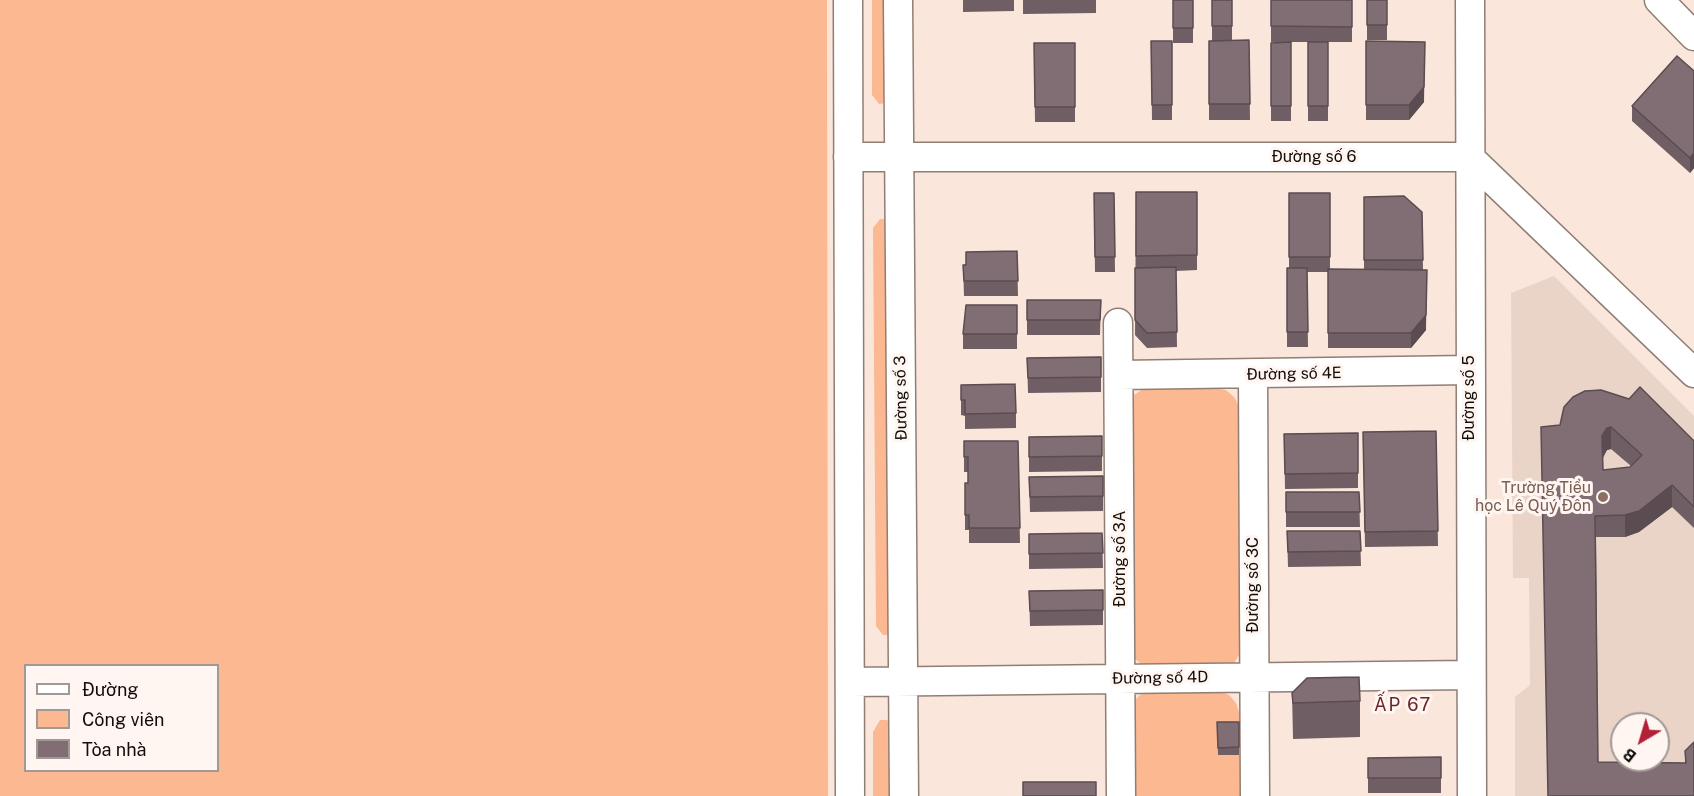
<!DOCTYPE html>
<meta charset="utf-8">
<style>
body{margin:0}
#map{position:relative;width:1694px;height:796px;overflow:hidden;background:#fbe6db;font-family:"Public Sans",sans-serif}
canvas{display:block}
.legend{position:absolute;left:24px;top:664px;width:195px;height:108px;box-sizing:border-box;background:#fff6f2;border:2px solid #a19995;margin:0;padding:8px 10px;list-style:none;font-size:18px;color:#130d09}
.legend li{display:flex;align-items:center;gap:12px;height:30px}
.legend b{width:30px;border:2px solid #a19995}
.north{position:absolute;left:1610px;top:712px;width:60px;height:60px;box-sizing:border-box;background:#fff6f2;border:2px solid #a19995;border-radius:50%;rotate:218deg;font-size:16px;font-weight:700;line-height:24px;text-align:center;color:#130d09}
.north::after{content:'';display:block;margin:auto;width:21px;height:27px;background:#b21f37;clip-path:polygon(50% 0,100% 100%,50% 72%,0 100%)}
</style>
<div id="map">
<canvas width="1694" height="796"></canvas>
<ul class="legend">
<li><b style="height:8px;background:#fff"></b>Đường</li>
<li><b style="height:16px;background:#fbb891"></b>Công viên</li>
<li><b style="height:16px;background:#816d74"></b>Tòa nhà</li>
</ul>
<div class="north">B</div>
</div>
<script>
const ctx = document.querySelector('canvas').getContext('2d');
ctx.lineJoin = 'round';
function fill(path, color) { ctx.fillStyle = color; ctx.fill(path, 'evenodd'); }
const shape = rows => new Path2D(rows.map(r => 'M' + r).join(''));
function stroke(path, color, width, dash) { ctx.strokeStyle = color; ctx.lineWidth = width; ctx.lineCap = dash ? 'butt' : 'round'; ctx.setLineDash(dash || []); ctx.stroke(path); }
function label(font, color, halo, rows, align = 'center') {
  ctx.font = font + ' "Public Sans",sans-serif'; ctx.lineWidth = 6; ctx.setLineDash([]); ctx.textBaseline = 'middle'; ctx.strokeStyle = halo; ctx.fillStyle = color; for (const [text, x, y, turn = 0] of rows) {
    ctx.save(); ctx.translate(x, y); ctx.rotate((+turn || 0) * Math.PI / 180); ctx.textAlign = isNaN(turn) ? turn : align; if (halo) ctx.strokeText(text, 0, 0); ctx.fillText(text, 0, 0); ctx.restore();
  }
}
const education = shape([
 [1554,276,1694,416,1694,796,1515,796,1515,697,1530,685,1529,578,1513,578,1511,293],
 [1622,724,1658,724,1658,760,1622,760]
]);
const green = shape([
 [0,0,827,0,828,796,0,796],
 [26,666,218,666,218,770,26,770],
 [872,0,891,0,886,103,879,104,872,95],
 [880,219,886,219,890,635,883,635,876,626,873,228],
 [1215,388,1226,390,1235,398,1241,413,1241,652,1234,663,1224,668,1153,668,1141,664,1133,657,1127,405,1134,395,1143,389],
 [1153,690,1219,690,1229,695,1236,703,1241,718,1243,796,1128,796,1132,703,1140,695],
 [880,720,887,720,892,726,896,796,873,796,873,732]
]);
const minor = shape([
 [848,0,850,796],
 [898,0,904,796],
 [1470,0,1472,796],
 [1659,0,1694,36],
 [848,157,1469,157,1694,373],
 [1118,323,1121,796],
 [1119,375,1469,370],
 [1253,375,1255,796],
 [851,682,1470,675]
]);
const wall = shape([
 [963,0,1014,0,1014,11,963,12],
 [1023,0,1096,0,1096,13,1023,14],
 [1173,0,1193,0,1193,43,1173,43],
 [1212,0,1232,0,1232,40,1249,40,1250,120,1209,120,1209,41,1212,41],
 [1271,0,1352,0,1352,42,1271,42],
 [1367,0,1387,0,1387,40,1367,40],
 [1151,41,1172,41,1172,120,1152,120],
 [1366,41,1424,102,1409,120,1366,120],
 [1291,42,1291,121,1271,121,1271,43],
 [1308,42,1328,42,1328,121,1308,121],
 [1034,43,1075,43,1075,122,1035,122],
 [1694,71,1694,168,1690,173,1632,121,1632,106],
 [1136,192,1197,192,1197,270,1176,271,1177,347,1147,348,1135,335],
 [1094,193,1114,193,1115,272,1095,272],
 [1289,193,1330,193,1330,269,1364,269,1364,197,1422,212,1423,270,1426,330,1411,348,1328,348,1328,272,1307,272,1308,347,1287,347,1287,268,1289,268],
 [1017,251,1018,296,964,296,963,265],
 [1027,300,1101,300,1100,335,1027,335],
 [1017,305,1017,349,963,349,963,334],
 [1101,357,1101,392,1028,393,1027,358],
 [961,385,1016,413,1016,428,965,429,965,416,961,415],
 [1564,407,1694,441,1694,528,1672,507,1639,532,1625,537,1596,537,1598,762,1685,763,1685,751,1694,796,1548,796,1560,425],
 [1611,449,1631,466,1630,467,1603,470,1603,458,1607,450],
 [1436,431,1438,546,1365,547,1363,432],
 [1358,433,1358,488,1285,489,1284,434],
 [1102,436,1102,471,1029,472,1029,437],
 [964,441,1018,441,1020,543,969,543,969,530,965,530,965,483,968,483,968,472,964,472],
 [1103,476,1103,511,1030,512,1029,477],
 [1286,492,1359,492,1360,527,1286,527],
 [1287,531,1360,531,1361,566,1288,567],
 [1102,533,1103,568,1029,569,1029,534],
 [1103,590,1103,625,1030,626,1029,591],
 [1292,693,1360,701,1360,737,1293,739],
 [1217,722,1239,722,1239,755,1218,755],
 [1441,757,1441,793,1368,793,1368,758]
]);
const shadedWall = shape([
 [1425,42,1424,102,1409,120,1409,105],
 [1694,153,1694,168,1690,173,1690,158],
 [1427,270,1426,330,1411,348,1411,333],
 [1611,427,1611,449,1607,450,1602,458,1602,436,1607,428],
 [1672,485,1672,507,1639,532,1625,537,1625,515]
]);
const building = shape([
 [1173,0,1193,0,1193,28,1173,28,1173,0],
 [1212,0,1232,0,1232,26,1212,26,1212,0],
 [1271,0,1352,0,1352,27,1271,26,1271,0],
 [1367,0,1387,0,1387,25,1367,25,1367,0],
 [1249,40,1250,104,1209,104,1209,41,1249,40],
 [1151,41,1172,41,1172,105,1152,105,1151,41],
 [1366,41,1425,42,1424,87,1409,105,1366,105,1366,41],
 [1291,42,1291,106,1271,106,1271,43,1291,42],
 [1308,42,1328,42,1328,106,1308,106,1308,42],
 [1034,43,1075,43,1075,107,1035,107,1034,43],
 [1677,56,1694,71,1694,153,1690,158,1632,106,1677,56],
 [1136,192,1197,192,1197,255,1136,256,1136,192],
 [1094,193,1114,193,1115,257,1095,257,1094,193],
 [1289,193,1330,193,1330,257,1289,257,1289,193],
 [1404,196,1422,212,1423,260,1364,260,1364,197,1404,196],
 [1017,251,1018,281,964,281,963,265,966,265,966,252,1017,251],
 [1176,267,1177,332,1147,333,1135,320,1135,268,1176,267],
 [1287,268,1307,268,1308,332,1287,332,1287,268],
 [1328,269,1427,270,1426,315,1411,333,1328,333,1328,269],
 [1027,300,1101,300,1100,320,1027,320,1027,300],
 [966,305,1017,305,1017,334,963,334,966,305],
 [1101,357,1101,377,1028,378,1027,358,1101,357],
 [1015,384,1016,413,965,414,965,400,961,400,961,385,1015,384],
 [1640,387,1694,441,1694,507,1672,485,1639,511,1625,515,1595,516,1598,762,1686,763,1685,751,1694,742,1694,796,1548,796,1541,427,1560,425,1564,407,1573,397,1585,391,1601,390,1629,399,1640,387],
 [1611,427,1642,455,1630,467,1603,470,1602,436,1607,428,1611,427],
 [1436,431,1438,531,1365,532,1363,432,1436,431],
 [1358,433,1358,473,1285,474,1284,434,1358,433],
 [1102,436,1102,456,1029,457,1029,437,1102,436],
 [964,441,1018,441,1020,528,969,528,969,515,965,515,965,483,968,483,968,457,964,457,964,441],
 [1103,476,1103,496,1030,497,1029,477,1103,476],
 [1286,492,1359,492,1360,512,1286,512,1286,492],
 [1287,531,1360,531,1361,551,1288,552,1287,531],
 [1102,533,1103,553,1029,554,1029,534,1102,533],
 [1103,590,1103,610,1030,611,1029,591,1103,590],
 [1359,677,1360,701,1293,703,1292,693,1307,678,1359,677],
 [1217,722,1239,722,1239,747,1218,748,1217,722],
 [1441,757,1441,778,1368,778,1368,758,1441,757],
 [1023,782,1096,782,1096,796,1023,796,1023,782]
]);
const markers = [
 [1603,497,6,"#8d6e63"]
];
const streetNames = [
 ["Đường số 6",1314,157],
 ["Đường số 4E",1294,374,-1],
 ["Đường số 3",901,398,-91],
 ["Đường số 5",1469,398,-90],
 ["Đường số 3A",1120,559,-90],
 ["Đường số 3C",1253,585,-90],
 ["Đường số 4D",1160,678,-1]
];
const educationNames = [
 ["Trường Tiểu",1591,488],
 ["học Lê Quý Đôn",1591,506]
];
const neighbourhoodNames = [
 ["ẤP 67",1403,705]
];
fill(education, '#ead4c8');
fill(green, '#fbb891');
stroke(minor, '#907e74', 31);
stroke(minor, '#fff', 28);
fill(wall, '#6f5e64');
fill(shadedWall, '#5a4c51');
fill(building, '#816d74');
stroke(building, '#5a4c51', 1.5);
for (const [x, y, r, color] of markers) { const dot = new Path2D(); dot.arc(x, y, r, 0, 2 * Math.PI); ctx.fillStyle = color; ctx.fill(dot); stroke(dot, '#fff6f2', 2); }
label('16px', '#130d09', '#fff6f2', streetNames);
label('16px', '#785e54', '#fff6f2', educationNames, 'right');
ctx.letterSpacing = '1.5px';
label('18px', '#692329', '#fff6f2', neighbourhoodNames);
ctx.letterSpacing = '0px';
</script>
